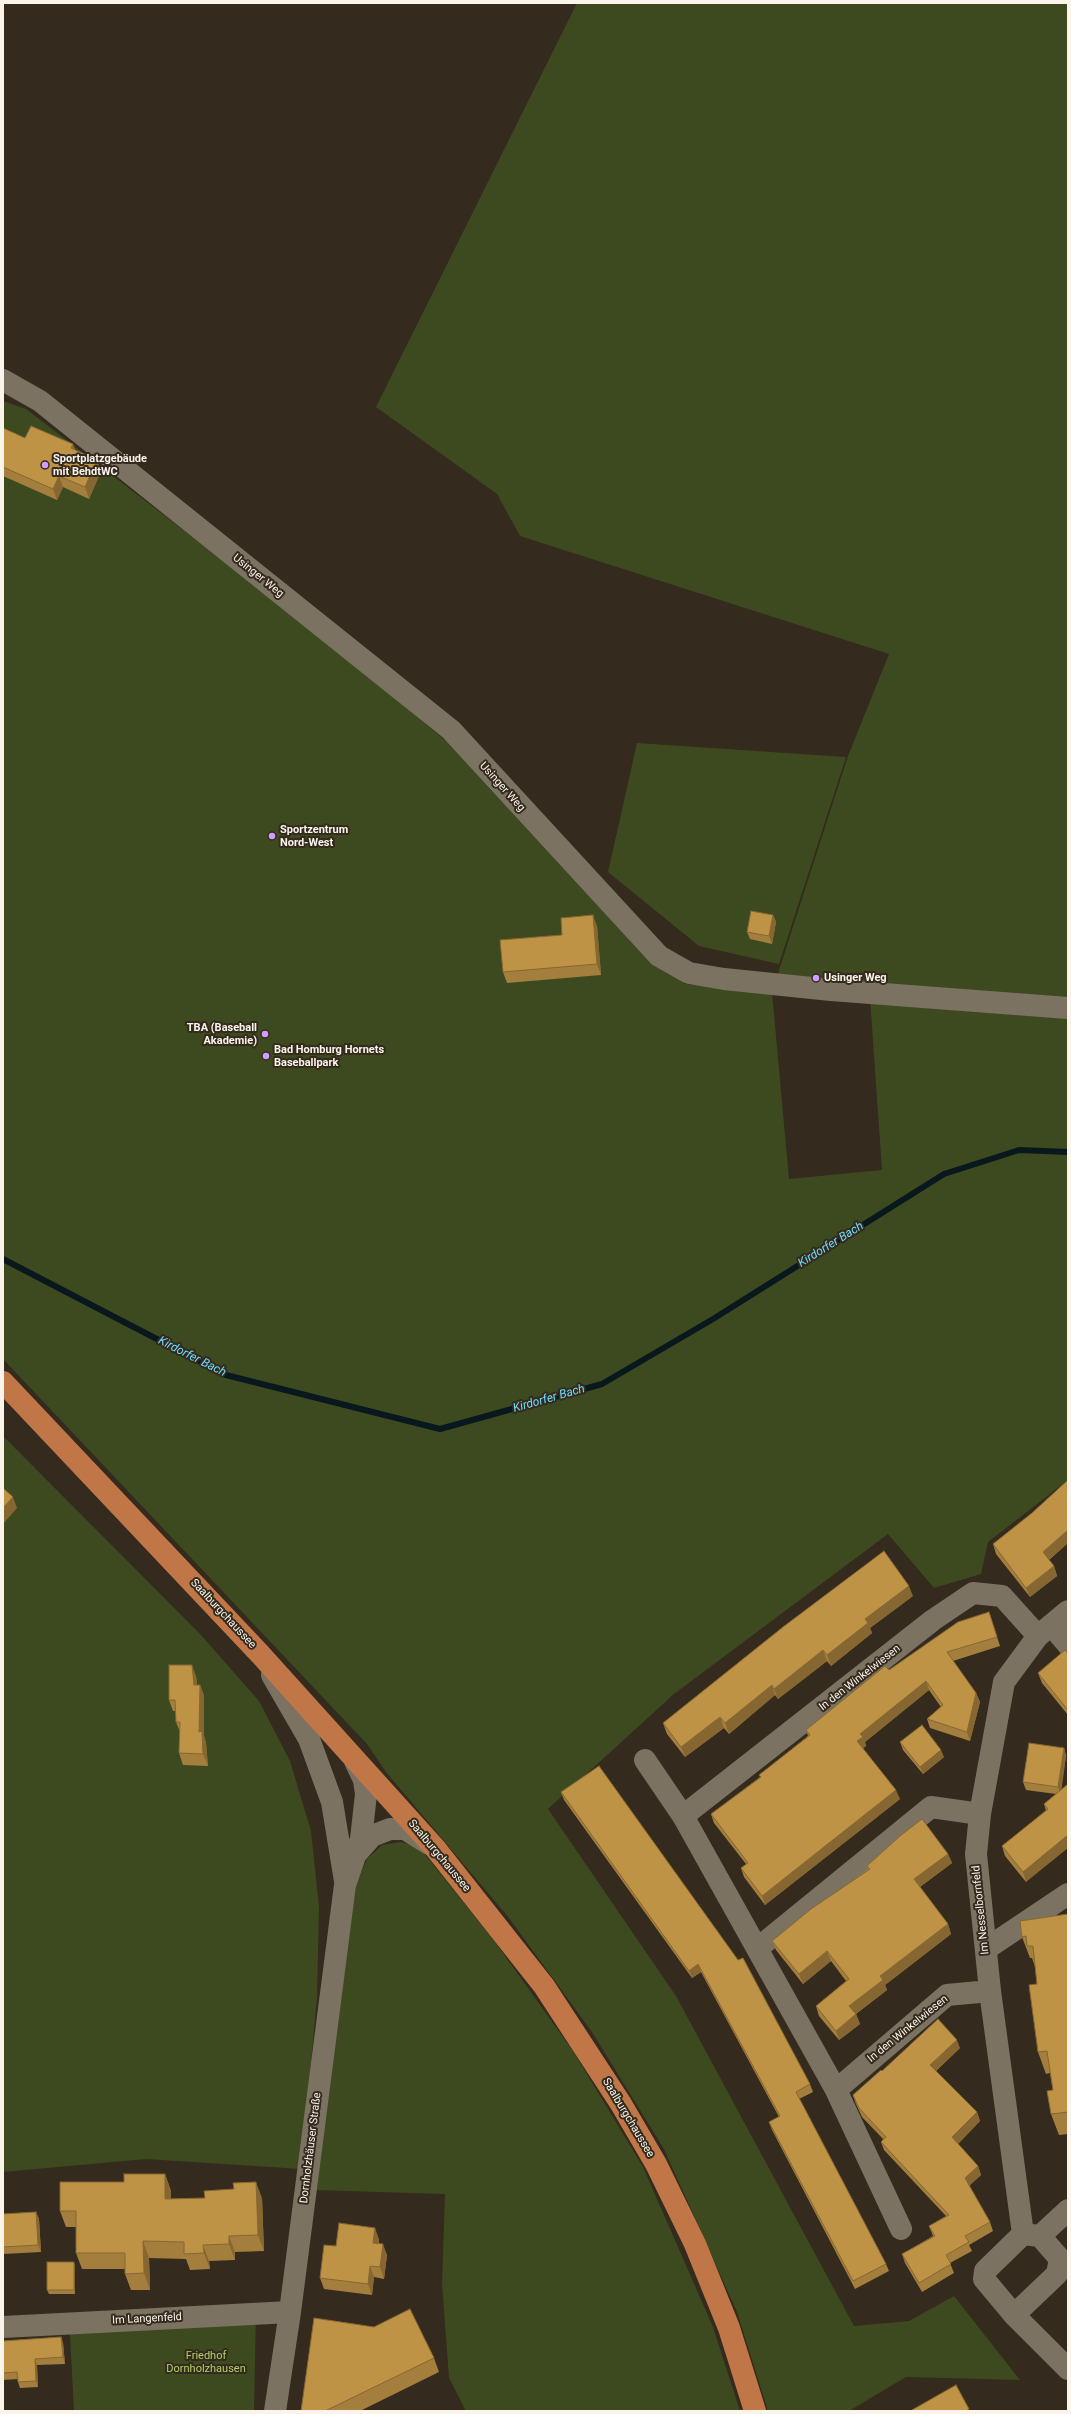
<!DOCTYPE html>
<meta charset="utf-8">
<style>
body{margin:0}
#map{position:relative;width:1071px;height:2414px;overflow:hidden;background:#342a1d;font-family:Roboto,sans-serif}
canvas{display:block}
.frame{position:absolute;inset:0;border:4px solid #faf4eb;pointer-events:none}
</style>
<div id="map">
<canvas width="1071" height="2414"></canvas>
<div class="frame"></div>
</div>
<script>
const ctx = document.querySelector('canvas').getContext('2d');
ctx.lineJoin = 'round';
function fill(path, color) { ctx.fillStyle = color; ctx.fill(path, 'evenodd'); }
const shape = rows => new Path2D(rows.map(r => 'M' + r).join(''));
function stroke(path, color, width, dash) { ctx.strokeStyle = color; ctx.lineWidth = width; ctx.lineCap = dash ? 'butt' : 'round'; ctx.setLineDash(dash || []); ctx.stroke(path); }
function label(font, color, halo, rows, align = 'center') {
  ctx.font = font + ' Roboto,sans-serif'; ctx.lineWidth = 4; ctx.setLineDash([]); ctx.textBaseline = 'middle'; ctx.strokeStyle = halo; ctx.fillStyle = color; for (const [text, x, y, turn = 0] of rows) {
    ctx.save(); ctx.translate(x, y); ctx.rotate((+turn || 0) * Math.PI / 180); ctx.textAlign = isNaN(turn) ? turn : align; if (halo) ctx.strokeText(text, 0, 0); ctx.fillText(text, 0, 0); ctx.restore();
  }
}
const green = shape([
 [577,3,1068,3,1068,1480,988,1542,981,1574,934,1588,888,1534,674,1694,548,1809,676,1996,854,2326,909,2321,954,2296,1020,2380,906,2377,849,2411,768,2411,737,2312,664,2149,592,2032,509,1918,386,1772,367,1744,3,1359,3,401,26,409,312,629,477,767,649,954,685,984,772,992,848,756,889,654,520,536,497,494,376,407],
 [772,992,870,998,882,1170,789,1179],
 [637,743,846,757,779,964,699,946,608,872],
 [5,1438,202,1636,259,1701,290,1761,311,1831,319,1907,317,1998,301,2169,146,2159,3,2172,3,1439],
 [401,1842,419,1847,495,1942,573,2051,643,2167,713,2327,740,2411,466,2411,449,2378,442,2283,445,2194,315,2190,356,1884,367,1859,382,1845],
 [256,2312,254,2411,74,2411,69,2317]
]);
const stream = shape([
 [3,1259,226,1375,440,1429,602,1384,713,1319,944,1174,1019,1150,1068,1152]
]);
const minor = shape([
 [3,380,40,401,451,730,659,956,689,973,724,979,831,990,1068,1008],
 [1051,1625,1068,1645],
 [272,1675,309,1739,332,1802,345,1881],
 [645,1760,683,1816,836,2090,901,2229],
 [683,1816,933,1620,973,1593,1002,1596,1038,1636],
 [357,1853,372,1836,390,1829,405,1829,429,1844],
 [758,1948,931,1807,980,1814],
 [986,1949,1068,1894],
 [836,2090,947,1995,990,1991],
 [1023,2234,990,1991,976,1854,980,1814,1004,1682,1038,1636,1068,1611],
 [1040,2236,1068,2210],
 [1014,2315,1057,2274,1060,2259,1040,2236,1023,2234,985,2271,984,2279,1014,2315,1068,2369],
 [3,2327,290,2312],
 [275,2411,290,2312,345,1885,361,1839,366,1794,364,1780,355,1761]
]);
const major = shape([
 [3,1382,260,1654,435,1848,544,1986,621,2104,656,2164,695,2244,729,2328,755,2411]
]);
const wall = shape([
 [3,428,25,438,73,444,75,450,101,471,89,499,63,487,57,500,3,476],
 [773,915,776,922,772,944,750,939,747,932],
 [597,926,601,975,507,983,503,972,562,935],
 [1068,1480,1068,1543,1049,1560,1054,1566,1057,1576,1030,1597,996,1554,993,1544,1032,1513],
 [913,1596,870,1628,872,1633,831,1666,827,1661,778,1699,775,1695,729,1734,724,1728,685,1757,667,1734,663,1723],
 [989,1612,1000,1646,953,1661,976,1693,980,1702,970,1741,930,1728,927,1719,941,1707,929,1690,865,1742,866,1746,863,1748,900,1799,765,1905,744,1877,741,1868,746,1864,714,1823,711,1814,760,1777,759,1775,808,1736,806,1730,889,1670],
 [1068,1654,1068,1715,1042,1683,1038,1673],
 [196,1676,197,1685,200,1685,204,1696,204,1736,206,1743,208,1766,183,1765,179,1753,180,1732,176,1722,176,1711,173,1711,169,1700],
 [900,1742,944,1757,923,1774,903,1750],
 [1064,1748,1066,1756,1061,1789,1026,1882,1005,1856,1002,1846,1046,1811,1044,1804,1056,1794,1026,1790,1023,1782],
 [561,1792,810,2084,813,2092,799,2099,886,2264,889,2271,855,2289,772,2130,769,2122,779,2117,701,1972,692,1978,564,1800],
 [948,1854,952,1863,920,1887,948,1924,951,1934,885,1985,887,1990,856,2014,860,2024,839,2040,819,2016,816,2006,846,1981,831,1961,803,1984,776,1950,772,1941,868,1869,867,1866],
 [1068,1914,1068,2134,1059,2135,1051,2114,1053,2090,1050,2073,1046,2074,1038,2052,1037,1984,1035,1967,1032,1958,1030,1958,1022,1937],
 [960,2048,936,2071,977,2112,980,2121,958,2144,978,2166,981,2175,969,2186,990,2222,993,2231,969,2245,972,2251,950,2263,954,2273,922,2292,905,2263,902,2254,933,2236,929,2226,946,2216,884,2150,881,2142,883,2139,862,2117,856,2104,853,2095,882,2071],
 [165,2174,171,2191,171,2199,262,2198,264,2251,235,2252,235,2260,209,2261,210,2269,190,2270,186,2259,149,2258,150,2290,131,2290,125,2274,125,2269,82,2269,76,2253,76,2227,66,2227,60,2211,124,2182],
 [36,2212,39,2219,41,2252,3,2254,3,2214],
 [379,2239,379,2243,387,2255,384,2279,374,2277,372,2295,324,2289,320,2278,336,2246],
 [75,2266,75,2294,49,2294,47,2290],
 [61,2337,63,2343,65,2364,37,2365,38,2387,20,2388,18,2382,18,2379,3,2380,3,2341],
 [434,2358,439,2372,360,2411,301,2411]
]);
const shadedWall = shape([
 [73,444,77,456,71,448],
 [97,460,101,471,89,499,85,487],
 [59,476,63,487,57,500,53,489],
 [593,915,597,926,601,975,597,964],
 [773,915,776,922,772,944,769,936],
 [13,1497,17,1508,3,1524,3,1508],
 [1068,1530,1068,1543,1046,1562,1043,1552],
 [1054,1566,1057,1576,1030,1597,1026,1588],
 [909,1586,913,1596,870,1628,872,1633,831,1666,827,1655,865,1619],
 [823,1650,827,1661,778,1699,774,1689],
 [192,1665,196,1676,198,1697,194,1685],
 [926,1681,929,1690,865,1742,866,1746,861,1750,857,1741,860,1734],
 [200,1685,204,1696,204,1736,206,1743,208,1766,203,1754,199,1732],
 [772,1685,775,1695,729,1734,725,1723],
 [976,1693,980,1702,970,1741,967,1732],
 [720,1717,724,1728,685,1757,681,1747],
 [1064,1748,1066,1756,1061,1794,1058,1787],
 [941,1750,944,1757,923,1774,920,1767],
 [896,1790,900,1799,765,1905,762,1896],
 [1068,1835,1068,1848,1026,1882,1023,1872],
 [948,1854,952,1863,917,1889,914,1879],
 [948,1924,951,1934,885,1985,887,1990,853,2016,849,2006,880,1976],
 [827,1951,831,1961,803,1984,799,1974],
 [698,1964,701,1972,692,1978,689,1971],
 [856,2014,860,2024,839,2040,836,2031],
 [957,2040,960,2048,933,2074,930,2065],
 [977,2112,980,2121,956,2146,952,2137],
 [978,2166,981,2175,968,2187,965,2178],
 [165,2174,171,2191,171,2215,165,2199],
 [256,2182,262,2198,264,2251,258,2235],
 [36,2212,39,2219,41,2252,38,2245],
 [375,2228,379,2239,377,2254,373,2243],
 [229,2236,235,2252,235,2260,229,2244],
 [143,2241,149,2258,150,2290,144,2273],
 [383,2244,387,2255,384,2279,380,2267],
 [203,2245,209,2261,210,2269,204,2253],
 [74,2262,75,2266,75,2294,74,2290],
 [370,2266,374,2277,372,2295,368,2284],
 [61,2337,63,2343,65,2364,63,2357],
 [35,2359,37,2365,38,2387,36,2381]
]);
const building = shape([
 [31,426,73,444,71,448,97,460,85,487,59,476,53,489,3,467,3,428,25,438,31,426],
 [751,911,773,915,769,936,747,932,751,911],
 [593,915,597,964,503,972,500,940,562,935,561,918,593,915],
 [1068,1480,1068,1530,1043,1552,1054,1566,1026,1588,993,1544,1032,1513,1068,1480],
 [3,1488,13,1497,3,1508,3,1488],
 [884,1551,909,1586,865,1619,868,1623,827,1655,823,1650,774,1689,772,1685,725,1723,720,1717,681,1747,663,1723,783,1627,884,1551],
 [989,1612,997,1637,947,1652,976,1693,967,1732,927,1719,943,1705,926,1681,860,1734,863,1737,857,1741,896,1790,762,1896,741,1868,748,1863,711,1814,761,1777,759,1775,810,1735,806,1730,885,1666,889,1670,958,1622,989,1612],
 [1065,1650,1068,1654,1068,1710,1038,1673,1065,1650],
 [169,1665,192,1665,194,1685,200,1685,199,1732,202,1731,203,1754,179,1753,180,1722,176,1722,175,1700,169,1700,169,1665],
 [922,1725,941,1750,920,1767,900,1742,922,1725],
 [1029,1743,1064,1748,1058,1787,1023,1782,1029,1743],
 [599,1766,738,1960,743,1958,810,2084,796,2092,886,2264,853,2281,769,2122,780,2116,698,1964,689,1971,561,1792,599,1766],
 [1068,1784,1068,1835,1023,1872,1002,1846,1048,1809,1044,1804,1068,1784],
 [922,1819,948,1854,914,1879,948,1924,880,1976,883,1980,849,2006,856,2014,836,2031,816,2006,849,1979,827,1951,799,1974,772,1941,811,1909,870,1869,867,1866,900,1836,922,1819],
 [1068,1914,1068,2112,1051,2114,1047,2091,1053,2090,1047,2051,1038,2052,1029,1985,1037,1984,1033,1946,1027,1946,1026,1936,1022,1937,1020,1921,1068,1914],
 [938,2019,957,2040,930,2065,977,2112,952,2137,978,2166,965,2178,990,2222,965,2236,969,2242,946,2255,951,2264,919,2283,902,2254,935,2236,929,2226,949,2215,881,2142,886,2137,859,2108,853,2095,881,2070,882,2071,938,2019],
 [124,2174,165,2174,165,2199,205,2198,204,2191,234,2189,233,2183,256,2182,258,2235,229,2236,229,2244,203,2245,204,2253,184,2254,184,2242,143,2241,144,2273,125,2274,125,2253,76,2253,76,2211,60,2211,60,2182,124,2182,124,2174],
 [36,2212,38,2245,3,2247,3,2214,36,2212],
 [339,2223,375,2228,373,2243,383,2244,380,2267,370,2266,368,2284,320,2278,324,2245,336,2246,339,2223],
 [47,2262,74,2262,74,2290,47,2290,47,2262],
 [410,2309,434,2358,325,2411,301,2411,314,2318,374,2327,410,2309],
 [61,2337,63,2357,35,2359,36,2381,18,2382,17,2372,3,2373,3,2341,61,2337],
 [956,2385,969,2409,966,2411,913,2411,912,2410,956,2385]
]);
const markers = [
 [45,465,4,"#d19dfe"],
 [272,836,4,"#d19dfe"],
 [816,978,4,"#d19dfe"],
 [265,1034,4,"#d19dfe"],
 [266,1056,4,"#d19dfe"]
];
const poiNames = [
 ["Sportplatzgebäude",53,459],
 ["mit BehdtWC",53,472],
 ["Sportzentrum",280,830],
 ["Nord-West",280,843],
 ["Usinger Weg",824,978],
 ["TBA (Baseball",257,1028,"right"],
 ["Akademie)",257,1041,"right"],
 ["Bad Homburg Hornets",274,1050],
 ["Baseballpark",274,1063]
];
const streetNames = [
 ["Usinger Weg",258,576,39],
 ["Usinger Weg",502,787,48],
 ["Saalburgchaussee",223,1614,47],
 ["In den Winkelwiesen",860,1678,-38],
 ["Saalburgchaussee",439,1856,50],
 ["Im Nesselbornfeld",981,1910,-96],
 ["In den Winkelwiesen",908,2029,-39],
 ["Saalburgchaussee",628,2118,59],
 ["Dornholzhäuser Straße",311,2148,-83],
 ["Im Langenfeld",147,2319,-3]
];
const parkNames = [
 ["Friedhof",206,2356],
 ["Dornholzhausen",206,2369]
];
const waterNames = [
 ["Kirdorfer Bach",831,1245,-32],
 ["Kirdorfer Bach",192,1357,27],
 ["Kirdorfer Bach",549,1399,-16]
];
fill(green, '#3d4a20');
stroke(stream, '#09181c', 6);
stroke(minor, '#7c7262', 22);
stroke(major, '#c07646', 22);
fill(wall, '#a47e3c');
fill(shadedWall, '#866731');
fill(building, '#bf9346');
stroke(building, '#866731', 1);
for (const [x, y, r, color] of markers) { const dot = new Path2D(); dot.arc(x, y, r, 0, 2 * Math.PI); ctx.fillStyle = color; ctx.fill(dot); stroke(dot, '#342a1d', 1.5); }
label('bold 11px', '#faf4eb', '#342a1d', poiNames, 'left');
label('11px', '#faf4eb', '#342a1d', streetNames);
label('11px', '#b1d166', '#342a1d', parkNames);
label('italic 12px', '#6cdcfc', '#342a1d', waterNames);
</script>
